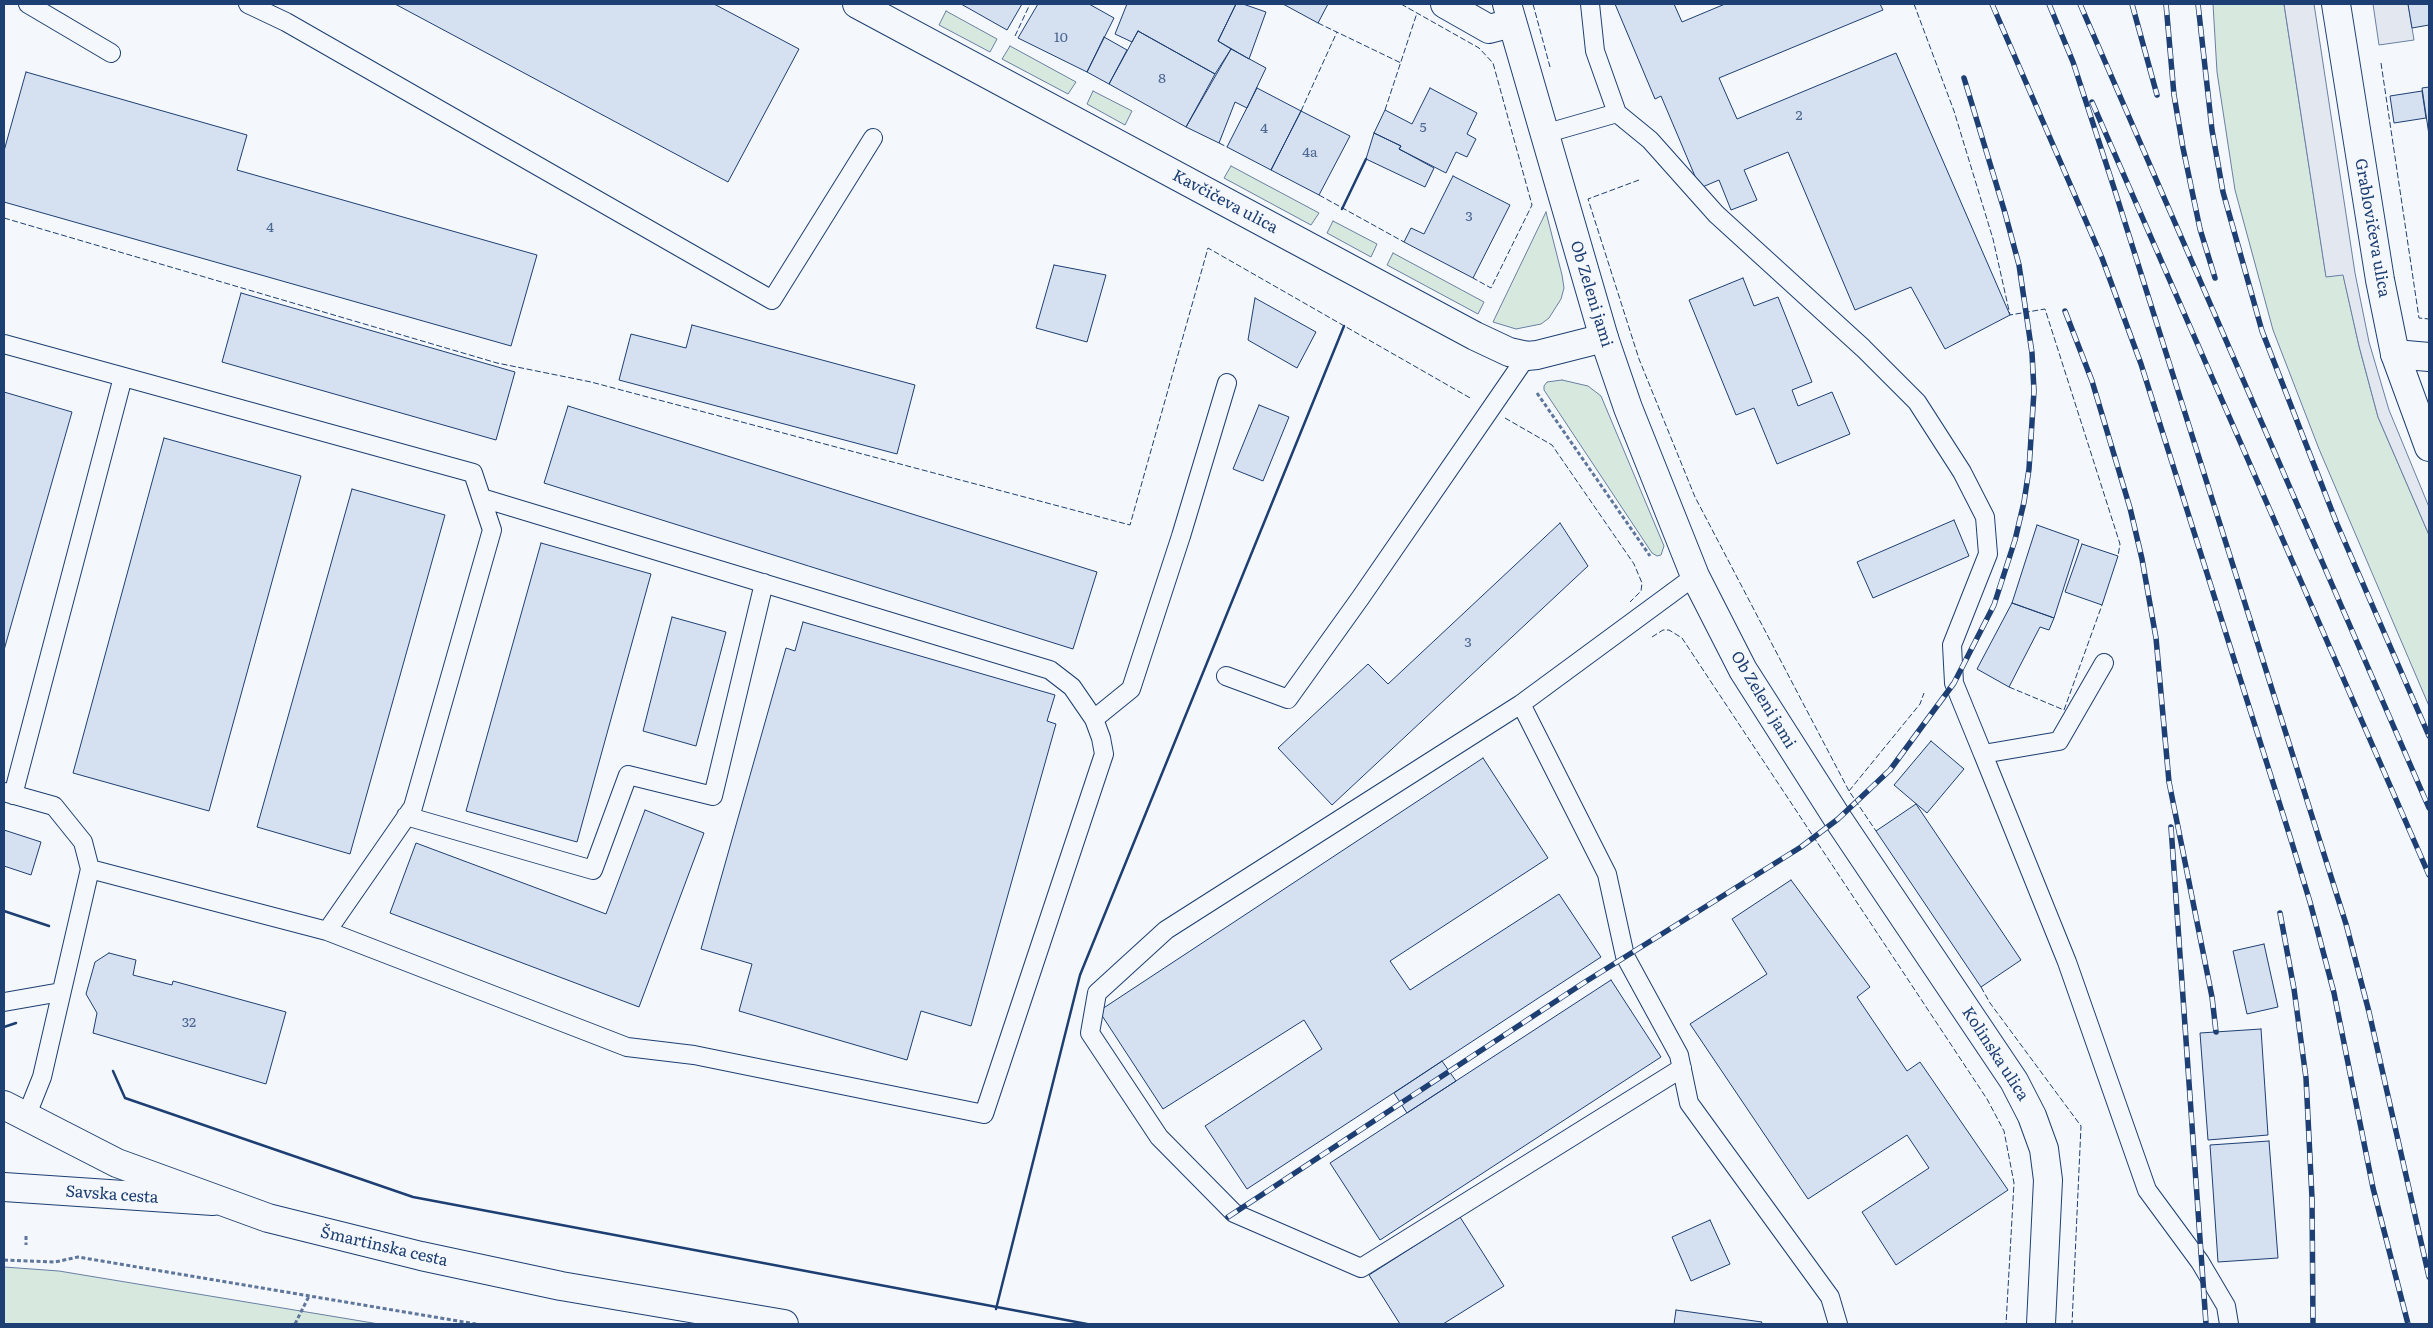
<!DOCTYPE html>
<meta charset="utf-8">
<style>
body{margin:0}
#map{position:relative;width:2433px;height:1328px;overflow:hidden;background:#f4f7fb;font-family:Literata,serif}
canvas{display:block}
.frame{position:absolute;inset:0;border:5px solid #1d3f73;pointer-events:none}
</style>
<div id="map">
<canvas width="2433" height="1328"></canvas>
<div class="frame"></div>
</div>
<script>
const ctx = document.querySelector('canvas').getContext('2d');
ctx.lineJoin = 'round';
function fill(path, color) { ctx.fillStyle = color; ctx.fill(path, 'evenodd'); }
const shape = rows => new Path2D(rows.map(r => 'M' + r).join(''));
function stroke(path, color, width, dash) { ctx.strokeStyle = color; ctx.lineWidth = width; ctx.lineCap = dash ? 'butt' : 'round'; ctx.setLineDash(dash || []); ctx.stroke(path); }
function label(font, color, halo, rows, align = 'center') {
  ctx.font = font + ' Literata,serif'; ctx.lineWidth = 4; ctx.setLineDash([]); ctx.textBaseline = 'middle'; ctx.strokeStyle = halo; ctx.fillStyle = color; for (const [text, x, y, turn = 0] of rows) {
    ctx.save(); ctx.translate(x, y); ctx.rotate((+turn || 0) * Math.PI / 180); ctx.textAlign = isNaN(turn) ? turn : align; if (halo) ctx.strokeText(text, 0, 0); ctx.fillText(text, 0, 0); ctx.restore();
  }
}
const green = shape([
 [2213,4,2284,4,2326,276,2343,274,2359,346,2378,417,2429,535,2429,706,2319,449,2273,330,2235,190,2217,72,2213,4],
 [946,11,997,39,990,52,939,25,946,11],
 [1010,46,1076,82,1068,94,1002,59,1010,46],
 [1093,91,1132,111,1125,125,1087,104,1093,91],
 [1231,166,1319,213,1311,225,1224,178,1231,166],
 [1546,212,1562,275,1564,288,1561,299,1549,318,1541,324,1516,329,1493,322,1546,212],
 [1333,221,1377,244,1371,257,1327,233,1333,221],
 [1393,253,1484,302,1478,314,1387,265,1393,253],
 [1562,380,1588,386,1601,396,1664,546,1661,555,1657,556,1652,553,1544,390,1544,386,1547,382,1562,380],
 [4,1267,59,1271,379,1324,4,1324,4,1267]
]);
const parking = shape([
 [2284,4,2314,4,2355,273,2369,342,2389,410,2429,507,2429,535,2378,417,2359,346,2343,275,2326,277,2284,4],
 [2373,4,2408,4,2414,40,2379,45,2373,4]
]);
const building = shape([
 [395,4,714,4,799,49,728,182,395,4],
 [961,4,1022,4,1007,30,961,4],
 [1038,4,1089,4,1114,18,1087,72,1018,38,1038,4],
 [1127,4,1236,4,1218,41,1231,49,1215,74,1138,31,1132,42,1115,34,1127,4],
 [1236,4,1243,4,1266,12,1249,59,1218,41,1236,4],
 [1283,4,1328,4,1318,23,1283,4],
 [1615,4,1674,4,1682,22,1725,4,1880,4,1883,10,1719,78,1737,119,1896,53,2010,315,1945,349,1911,287,1855,310,1788,152,1744,170,1757,200,1731,210,1719,180,1700,188,1661,96,1655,99,1615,4],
 [2408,4,2429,4,2429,25,2412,28,2408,4],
 [1138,31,1215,74,1186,127,1109,84,1138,31],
 [1104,37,1127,50,1109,84,1087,72,1104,37],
 [1231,49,1266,68,1247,108,1235,102,1219,143,1186,127,1231,49],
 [26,72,247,135,237,170,537,255,511,346,4,202,4,151,26,72],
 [2429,87,2429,135,2422,88,2429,87],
 [1257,88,1301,111,1271,170,1227,147,1257,88],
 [1430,88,1477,113,1467,134,1476,139,1467,157,1456,152,1446,173,1399,149,1401,146,1374,133,1385,110,1412,124,1430,88],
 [2422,91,2426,118,2394,123,2390,96,2422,91],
 [1301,111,1350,136,1319,195,1271,170,1301,111],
 [1374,133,1401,146,1399,149,1434,168,1425,187,1366,159,1374,133],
 [1453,176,1510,205,1473,278,1404,242,1411,228,1424,234,1453,176],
 [1054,265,1106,275,1087,342,1036,328,1054,265],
 [1743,278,1754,306,1778,297,1812,382,1792,390,1798,406,1832,392,1850,434,1777,464,1754,408,1736,415,1689,300,1743,278],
 [241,293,515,372,496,440,222,362,241,293],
 [1255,298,1316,332,1297,368,1248,340,1255,298],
 [692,325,915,385,897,454,619,380,631,334,686,348,692,325],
 [4,392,72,412,4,650,4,392],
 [1259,405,1289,417,1263,481,1233,469,1259,405],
 [568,406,1097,572,1073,649,544,483,568,406],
 [164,438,301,476,209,811,73,773,164,438],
 [352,489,445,515,350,854,257,827,352,489],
 [1954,520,1969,556,1873,598,1857,562,1954,520],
 [1560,523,1588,566,1332,805,1278,748,1368,664,1388,684,1560,523],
 [2037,525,2079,540,2054,618,2012,603,2037,525],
 [541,543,651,574,577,842,466,811,541,543],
 [2082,544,2118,556,2102,605,2065,592,2082,544],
 [2012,603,2054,618,2049,630,2040,627,2009,687,1977,669,2012,603],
 [672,617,726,632,696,746,643,731,672,617],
 [803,622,1055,695,1047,721,1056,724,971,1026,921,1011,907,1060,739,1011,752,964,701,949,786,648,795,651,803,622],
 [1931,741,1964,769,1927,813,1894,785,1931,741],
 [1483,758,1548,858,1390,961,1410,990,1559,894,1601,957,1247,1189,1205,1126,1322,1049,1304,1020,1163,1109,1099,1011,1483,758],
 [1916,804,2021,960,1981,987,1876,831,1916,804],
 [645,810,704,833,639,1007,390,913,416,843,606,914,645,810],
 [4,830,41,842,31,875,4,866,4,830],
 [1791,880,1870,987,1857,997,1907,1071,1920,1062,2008,1190,1896,1265,1862,1212,1929,1168,1907,1135,1808,1199,1690,1024,1767,974,1732,919,1791,880],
 [2264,944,2278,1007,2247,1014,2233,951,2264,944],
 [109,953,136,960,133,975,172,985,173,981,286,1012,266,1084,93,1033,97,1013,86,994,95,962,109,953],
 [1611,980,1661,1057,1380,1240,1330,1163,1611,980],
 [2261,1029,2268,1135,2208,1140,2200,1033,2261,1029],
 [1442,1061,1456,1081,1407,1113,1394,1093,1442,1061],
 [2269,1141,2278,1258,2218,1262,2210,1145,2269,1141],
 [1460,1217,1504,1286,1443,1324,1400,1324,1369,1275,1460,1217],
 [1710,1220,1730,1264,1691,1281,1672,1237,1710,1220],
 [1676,1310,1762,1322,1761,1324,1674,1324,1676,1310]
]);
const path = shape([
 [1537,393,1650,556],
 [26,1236,26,1245],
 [4,1260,55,1262,78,1257,476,1324],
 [295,1324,309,1296]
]);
const lane = shape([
 [28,4,111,53],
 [248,4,286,22,772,300,873,138],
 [1617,113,1650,140,1716,214,1863,348,1917,402,1962,472,1985,517,1988,554,1952,645,1954,683,1983,754,2059,741,2104,663],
 [1544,134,1617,113,1595,51,1590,4],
 [4,344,473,473,492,530,413,807,327,931,90,869],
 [1695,576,1521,704,1607,874,1625,956,1679,1055,1689,1103,1830,1297,1838,1324],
 [1226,676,1288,699,1361,597,1527,356],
 [1521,704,1166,930,1097,993,1090,1033,1159,1137,1234,1213,1361,1268,1682,1068],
 [1094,719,1131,689,1181,536,1227,383],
 [1983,754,2067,962,2147,1190,2200,1262,2226,1306,2229,1324],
 [4,792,54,806,83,842,90,869,42,1077,26,1117],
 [13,795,123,377],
 [406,816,593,870,628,775,713,796,764,583],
 [327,931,627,1047,694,1055,984,1114,1104,754,1101,738,1094,719,1072,687,1050,670,482,498],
 [4,1002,61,992]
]);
const street = shape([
 [857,4,1475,336,1509,352,1527,356,1537,355,1604,338],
 [1445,4,1489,29,1512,23],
 [2395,354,2429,357]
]);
const secondary = shape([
 [1507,4,1604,338,1628,408,1695,576,1743,670,1838,819,2014,1081,2032,1116,2044,1149,2048,1180,2041,1324],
 [2336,4,2380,280,2395,354,2429,447],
 [4,1187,213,1201]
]);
const primary = shape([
 [4,1105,117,1163,268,1218,421,1256,561,1286,784,1324]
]);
const rail = shape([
 [1992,4,2102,258,2141,364,2292,843,2310,902,2334,993,2373,1188,2408,1324],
 [2049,4,2073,62,2115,191,2346,924,2369,1012,2429,1277],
 [2080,4,2429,808],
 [2132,4,2157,95],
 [2166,4,2174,95,2183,148,2200,229,2215,278],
 [2198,4,2212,130,2223,192,2262,331,2337,524,2429,736],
 [2092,102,2429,875],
 [2065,311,2092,381,2130,508,2142,559,2156,638,2169,782,2212,997,2216,1032],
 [2171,827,2206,1324],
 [2280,913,2294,989,2306,1078,2312,1198,2313,1324],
 [1228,1217,1585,982,1801,847,1838,819,1890,770,1954,683,1994,605,2015,540,2024,502,2029,469,2034,391,2032,353,2019,265,2005,213,1964,78]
]);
const fence = shape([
 [1401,4,1479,48,1493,63,1532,205,1491,288,1473,278],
 [1533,4,1550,67],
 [1914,4,1954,111,1993,239,2010,315,2045,309,2120,544,2118,556],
 [1318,23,1401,63],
 [1015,36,1030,4],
 [2381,63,2419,318,2429,319],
 [1385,110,1417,13],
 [1301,111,1337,32],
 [1219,143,1227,147],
 [1639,180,1588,199,1639,359,1695,497,1849,791,1876,831],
 [1319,195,1404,242],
 [4,218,497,363,591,382,1130,525,1208,248,1472,399],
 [1505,418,1552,445,1634,564,1642,583,1641,591,1630,602],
 [1652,637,1663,630,1669,630,1682,638,1987,1099,2004,1131,2014,1183,2006,1324],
 [2009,687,2064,710,2102,605],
 [1849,791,1920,704,1924,693],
 [1981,987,1990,1003,2081,1126,2072,1324]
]);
const wall = shape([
 [1342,209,1366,159],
 [4,911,49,926],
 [4,1027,16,1023],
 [113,1071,125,1098,413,1197,1087,1324],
 [996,1309,1080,975,1344,326]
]);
const numberNames = [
 ["10",1061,38],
 ["8",1162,79],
 ["2",1799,116],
 ["5",1423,128],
 ["4",1264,129],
 ["4a",1310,153],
 ["3",1469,217],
 ["4",270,228],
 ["3",1468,643],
 ["32",189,1023]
];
const streetNames = [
 ["Kavčičeva ulica",1225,202,28],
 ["Grablovičeva ulica",2372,228,80],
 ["Ob Zeleni jami",1591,294,73],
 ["Ob Zeleni jami",1763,700,59],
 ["Kolinska ulica",1995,1054,57],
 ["Savska cesta",112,1195,4],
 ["Šmartinska cesta",384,1247,13]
];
fill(green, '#d7e8df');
stroke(green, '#687fa3', 1);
fill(parking, '#e3e8f0');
stroke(parking, '#687fa3', 1);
fill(building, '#d5e0f0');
stroke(building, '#1d3f73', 1);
stroke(lane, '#1d3f73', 20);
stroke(street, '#1d3f73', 30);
stroke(secondary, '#1d3f73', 30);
stroke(primary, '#1d3f73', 30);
stroke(path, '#5e769c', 3, [4, 2.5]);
stroke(lane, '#f4f7fb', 18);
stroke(street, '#f4f7fb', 28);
stroke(secondary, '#f4f7fb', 28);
stroke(primary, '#f4f7fb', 28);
stroke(rail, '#1d3f73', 5.5);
stroke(rail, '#f4f7fb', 4, [11]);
stroke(fence, '#1d3f73', 1, [6, 2.5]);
stroke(wall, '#1d3f73', 2.5);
label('14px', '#4b6792', null, numberNames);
label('16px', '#1d3f73', '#f4f7fb', streetNames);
</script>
